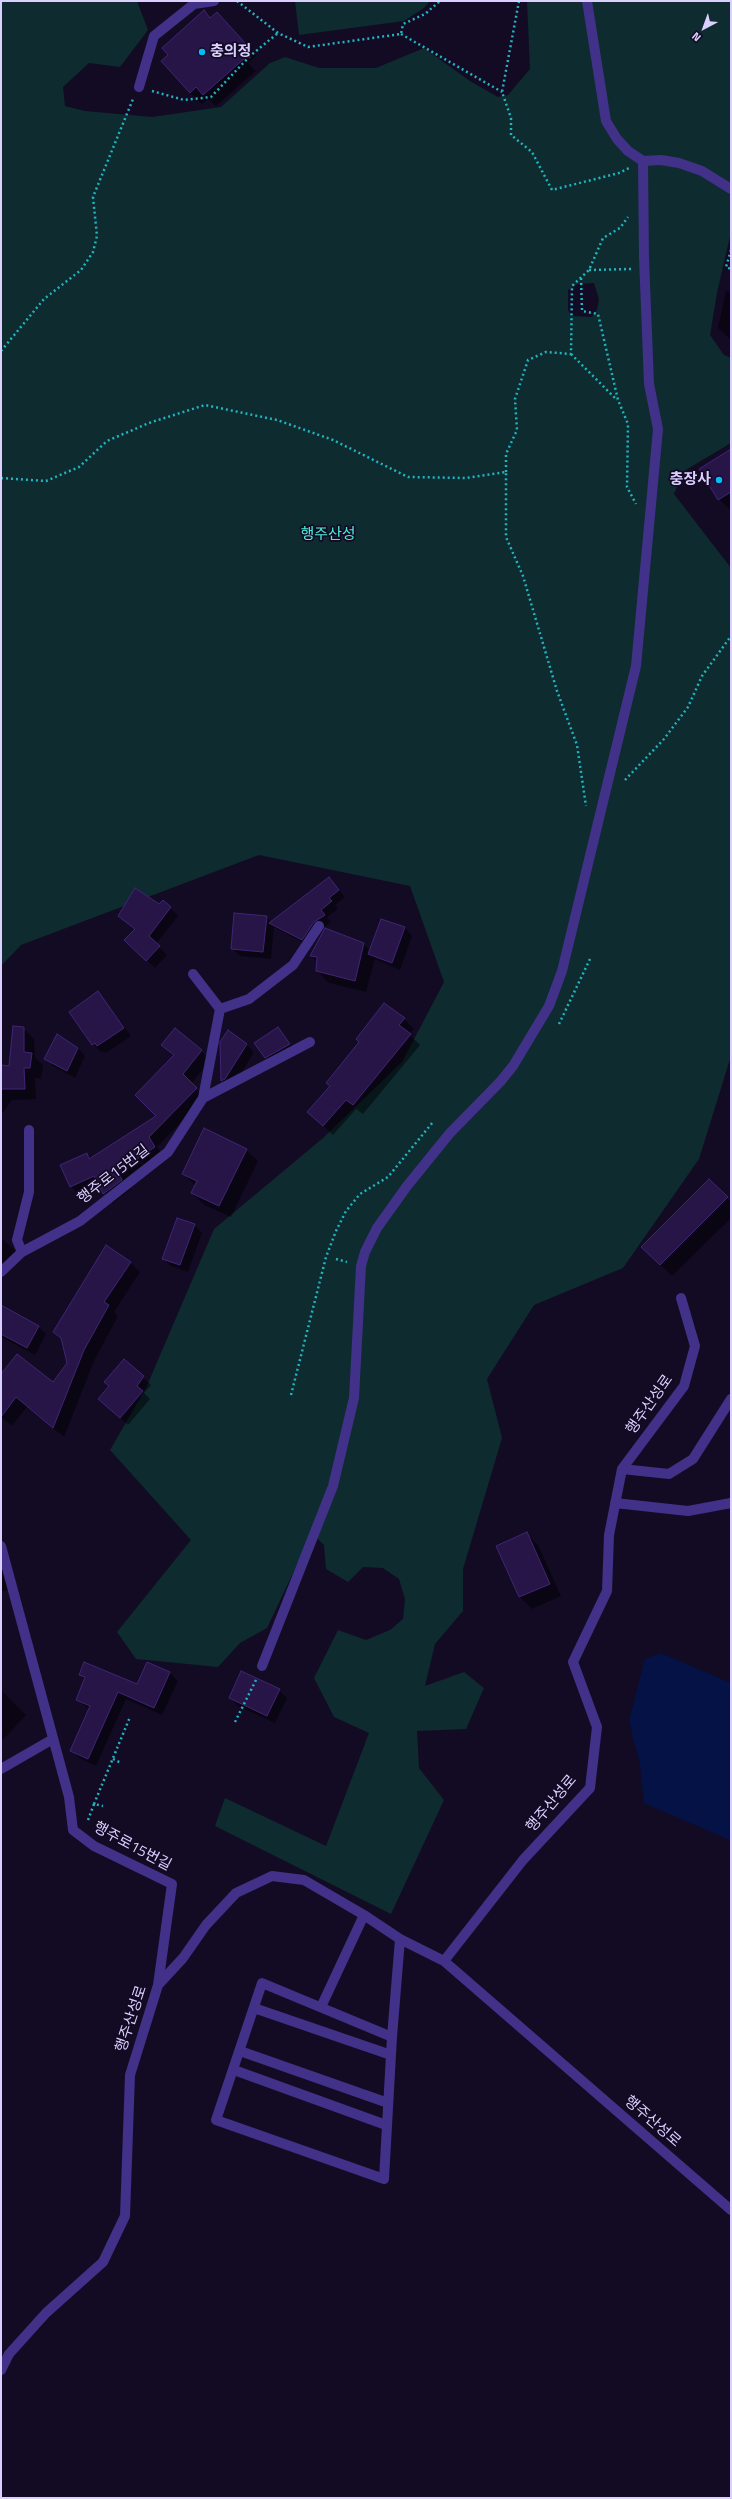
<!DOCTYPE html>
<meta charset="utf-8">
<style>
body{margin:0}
#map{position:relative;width:732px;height:2499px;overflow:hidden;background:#130b24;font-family:"Titillium Web",sans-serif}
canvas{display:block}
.frame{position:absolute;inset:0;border:2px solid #dbcfff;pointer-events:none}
.north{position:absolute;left:684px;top:8px;width:40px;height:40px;-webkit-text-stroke:3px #130b24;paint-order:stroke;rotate:221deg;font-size:11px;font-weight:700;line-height:16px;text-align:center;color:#dbcfff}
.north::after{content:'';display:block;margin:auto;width:14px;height:18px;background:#dbcfff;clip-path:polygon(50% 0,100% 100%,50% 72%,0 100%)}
</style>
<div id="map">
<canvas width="732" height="2499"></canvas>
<div class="frame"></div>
<div class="north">N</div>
</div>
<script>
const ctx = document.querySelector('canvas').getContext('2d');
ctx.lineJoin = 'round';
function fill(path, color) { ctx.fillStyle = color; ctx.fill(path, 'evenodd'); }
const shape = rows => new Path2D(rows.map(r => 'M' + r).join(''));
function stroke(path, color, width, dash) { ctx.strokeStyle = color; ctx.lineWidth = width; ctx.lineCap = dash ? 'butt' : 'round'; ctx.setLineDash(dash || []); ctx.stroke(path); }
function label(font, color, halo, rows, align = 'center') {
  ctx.font = font + ' "Titillium Web","Noto Sans KR",sans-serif'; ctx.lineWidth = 3.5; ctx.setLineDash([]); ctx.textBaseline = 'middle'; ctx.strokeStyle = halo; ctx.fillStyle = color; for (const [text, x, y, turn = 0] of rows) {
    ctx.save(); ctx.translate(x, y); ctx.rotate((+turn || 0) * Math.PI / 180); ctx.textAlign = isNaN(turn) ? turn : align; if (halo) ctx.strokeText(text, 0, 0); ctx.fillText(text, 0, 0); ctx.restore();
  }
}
const green = shape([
 [1,1,137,1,148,30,120,67,89,63,63,87,65,106,85,111,152,117,221,107,270,63,285,57,319,68,376,68,424,48,470,81,498,97,508,95,530,69,527,1,731,1,731,232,717,293,710,335,724,355,731,358,731,443,684,471,674,494,731,568,731,1056,699,1159,623,1268,534,1305,487,1379,502,1438,463,1569,463,1611,435,1644,425,1686,464,1672,484,1688,466,1729,417,1731,419,1768,444,1800,391,1914,215,1826,225,1798,326,1846,369,1733,334,1717,314,1678,338,1630,366,1640,390,1630,403,1619,405,1599,399,1579,383,1568,363,1567,348,1582,326,1569,324,1545,312,1533,267,1628,240,1643,218,1667,136,1659,117,1632,191,1540,110,1450,146,1388,214,1229,323,1138,402,1062,444,982,410,886,259,855,21,945,1,966],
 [594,283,599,299,597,310,592,317,572,316,568,310,568,290,578,284],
 [295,1,430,1,424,8,404,21,299,35]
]);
const water = shape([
 [661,1653,731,1683,730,1840,644,1803,640,1765,629,1721,645,1659]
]);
const shadow = shape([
 [217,13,256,56,248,63,256,71,216,106,208,99,202,104,190,93,211,19],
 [726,291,731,292,731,340,718,328],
 [731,451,731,511,719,499],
 [329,878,345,897,335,905,338,909,327,917,331,922,321,929,309,946,274,927,271,959,240,956,232,948,266,917,272,923],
 [163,901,178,916,156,944,167,955,155,968,133,948,136,930,119,916,159,905],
 [405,928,412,936,400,970,375,959,366,992,329,983,317,971,317,962,311,956,364,944,370,951],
 [98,992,131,1036,106,1053,103,1051,101,1052,93,1044,70,1012],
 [404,1019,414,1029,409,1034,420,1045,363,1114,356,1109,333,1135,308,1112],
 [23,1028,34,1039,35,1057,43,1065,41,1079,35,1078,36,1099,12,1100,1,1115,1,1066,10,1068],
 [278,1028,297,1052,273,1066,266,1058],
 [221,1042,246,1044,254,1052,233,1087,230,1089,222,1081],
 [162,1045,201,1051,210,1060,191,1084,205,1098,157,1147,164,1156,126,1180,131,1189,113,1203,100,1186,80,1195,70,1186,86,1154,91,1159,157,1116,174,1056],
 [78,1048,85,1056,75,1078,53,1066,45,1058],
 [246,1150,258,1161,231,1217,204,1205,192,1193,196,1186,183,1174],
 [709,1180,731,1202,731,1218,672,1276,643,1247],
 [194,1225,202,1233,188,1272,171,1266,163,1259],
 [1,1238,16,1251,1,1270],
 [106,1246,130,1262,140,1272,114,1312,118,1316,94,1361,64,1437,27,1407,12,1426,1,1417,1,1376,53,1383,68,1363,62,1339,54,1332],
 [1,1306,39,1327,46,1334,35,1355,1,1337],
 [124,1361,151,1385,144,1393,150,1399,128,1425,107,1406,110,1386],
 [526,1534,538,1545,561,1596,532,1609,520,1597,498,1546],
 [1,1563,12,1589,1,1592],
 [147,1663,170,1673,178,1681,162,1715,126,1699,96,1766,79,1758,71,1750,89,1709,77,1700,85,1680,80,1674,137,1685],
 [1,1690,26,1715,1,1742],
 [279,1690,287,1698,275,1723,238,1706,230,1698]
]);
const building = shape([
 [204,10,210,18,217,12,245,43,237,50,245,58,203,95,196,87,190,93,161,61,168,55,162,48,204,10],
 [731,449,731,492,718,500,699,469,731,449],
 [329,877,339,890,329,898,332,901,321,910,325,915,314,922,302,940,269,923,329,877],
 [135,888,159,904,163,900,171,907,149,936,160,946,146,961,124,940,135,929,118,916,135,888],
 [234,913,267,916,263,952,231,949,234,913],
 [381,919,405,927,392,963,368,954,381,919],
 [325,928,364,943,355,981,316,971,317,957,310,956,325,928],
 [98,991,124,1028,97,1046,95,1043,92,1045,69,1012,98,991],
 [384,1003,405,1018,399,1025,411,1034,353,1105,346,1100,323,1126,307,1112,330,1086,326,1083,359,1042,356,1039,384,1003],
 [13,1026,24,1027,24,1052,32,1053,30,1068,24,1068,25,1089,1,1089,1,1065,9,1066,13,1026],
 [278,1027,290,1044,265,1058,254,1043,278,1027],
 [175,1028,202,1050,183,1074,197,1088,149,1137,155,1147,118,1171,122,1180,103,1194,94,1176,70,1187,60,1165,87,1153,89,1159,156,1116,135,1095,174,1055,161,1045,175,1028],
 [228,1030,247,1044,225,1079,221,1081,220,1042,228,1030],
 [57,1034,78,1048,67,1071,44,1059,57,1034],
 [204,1128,247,1149,219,1206,191,1193,197,1181,182,1174,204,1128],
 [709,1179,728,1197,660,1265,641,1247,709,1179],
 [177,1218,195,1224,180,1265,162,1259,177,1218],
 [106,1245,131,1262,104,1302,109,1305,84,1350,53,1428,16,1397,1,1417,1,1374,17,1354,53,1382,67,1363,61,1338,53,1332,106,1245],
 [1,1305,39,1326,27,1348,1,1334,1,1305],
 [124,1359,144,1376,137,1386,143,1391,120,1418,98,1399,109,1386,104,1382,124,1359],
 [527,1532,550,1584,519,1597,496,1546,527,1532],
 [84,1662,137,1684,147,1662,170,1672,154,1708,118,1692,88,1759,70,1751,90,1706,76,1700,85,1677,79,1675,84,1662],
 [241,1671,280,1689,267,1716,229,1698,241,1671]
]);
const path = shape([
 [237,1,278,33,308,47,401,34,403,24,425,14,440,1],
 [519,1,502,92,511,118,511,135,532,152,552,190,619,173,629,168],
 [401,34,502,92],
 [152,91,184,100,211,97,250,56,278,33],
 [731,250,726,267,731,269],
 [589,270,631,269],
 [581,278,582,311,598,314,618,400,628,424,627,487,636,504],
 [1,351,44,299,81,270,93,252,97,236,93,197,133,99],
 [571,354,617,400],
 [506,472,506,454,517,430,515,399,528,360,546,352,571,354,572,286,589,270,603,238,620,228,628,217],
 [1,478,46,481,79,467,107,441,149,423,205,405,277,420,333,440,408,477,466,478,506,472,506,537,523,576,557,691,577,745,586,806],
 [625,780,664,739,688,707,702,676,731,636],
 [559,1024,590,959],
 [336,1259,347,1262],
 [291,1395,326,1257,336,1231,346,1211,360,1194,388,1177,433,1122],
 [235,1722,257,1678],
 [113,1759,121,1763],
 [94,1804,130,1717],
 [88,1820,94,1804,103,1806]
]);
const minor = shape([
 [587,1,606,121,617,139,628,151,643,161,661,160,679,163,702,171,731,189],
 [139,87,154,36,194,4,214,1],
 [193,974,220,1009],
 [203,1098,310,1042],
 [22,1252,17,1240,29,1192,29,1130],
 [1,1272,22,1252,80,1221,168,1152,203,1098,220,1009,249,999,293,965,319,926],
 [622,1469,669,1474,693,1459,731,1399],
 [615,1503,688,1511,731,1503],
 [1,1546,69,1797,73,1830,94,1846,172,1884,158,1985],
 [262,1666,333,1486,354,1398,361,1266,365,1252,377,1228,407,1186,450,1133,500,1082,513,1066,549,1006,562,971,636,666,658,429,649,384,644,258,643,161],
 [1,1769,53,1739],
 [444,1961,523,1860,590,1788,597,1727,573,1662,607,1591,609,1535,622,1469,684,1386,695,1346,681,1298],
 [321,2007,364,1915],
 [254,2008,391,2055],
 [392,2037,262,1983,216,2120,384,2179,392,2037,400,1939],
 [240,2051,388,2103],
 [234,2070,386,2125],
 [1,2370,9,2354,46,2313,103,2262,125,2216,130,2075,158,1985,183,1958,206,1925,236,1893,272,1876,304,1880,364,1915,400,1939,444,1961,731,2210]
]);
const markers = [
 [202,52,4,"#00bdfa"],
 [719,480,4,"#00bdfa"]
];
const poiNames = [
 ["충의정",210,52],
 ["충장사",711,480,"right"]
];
const parkNames = [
 ["행주산성",328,535]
];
const streetNames = [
 ["행주로15번길",114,1175,-38],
 ["행주산성로",650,1405,-55],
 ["행주산성로",552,1804,-50],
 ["행주로15번길",132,1847,28],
 ["행주산성로",132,2019,-72],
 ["행주산성로",652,2122,41]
];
fill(green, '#0e2b2f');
fill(water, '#041245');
fill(shadow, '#0007');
fill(building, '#271547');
stroke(building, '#402576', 1);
stroke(path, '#21b4c1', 2.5, [2, 3]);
stroke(minor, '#413188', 10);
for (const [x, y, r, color] of markers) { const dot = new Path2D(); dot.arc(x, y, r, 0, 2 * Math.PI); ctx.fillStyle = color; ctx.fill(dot); stroke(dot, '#130b24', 1.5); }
label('bold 15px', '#dbcfff', '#130b24', poiNames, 'left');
label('15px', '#4eecdb', '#130b24', parkNames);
label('15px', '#dbcfff', '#130b24', streetNames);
</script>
